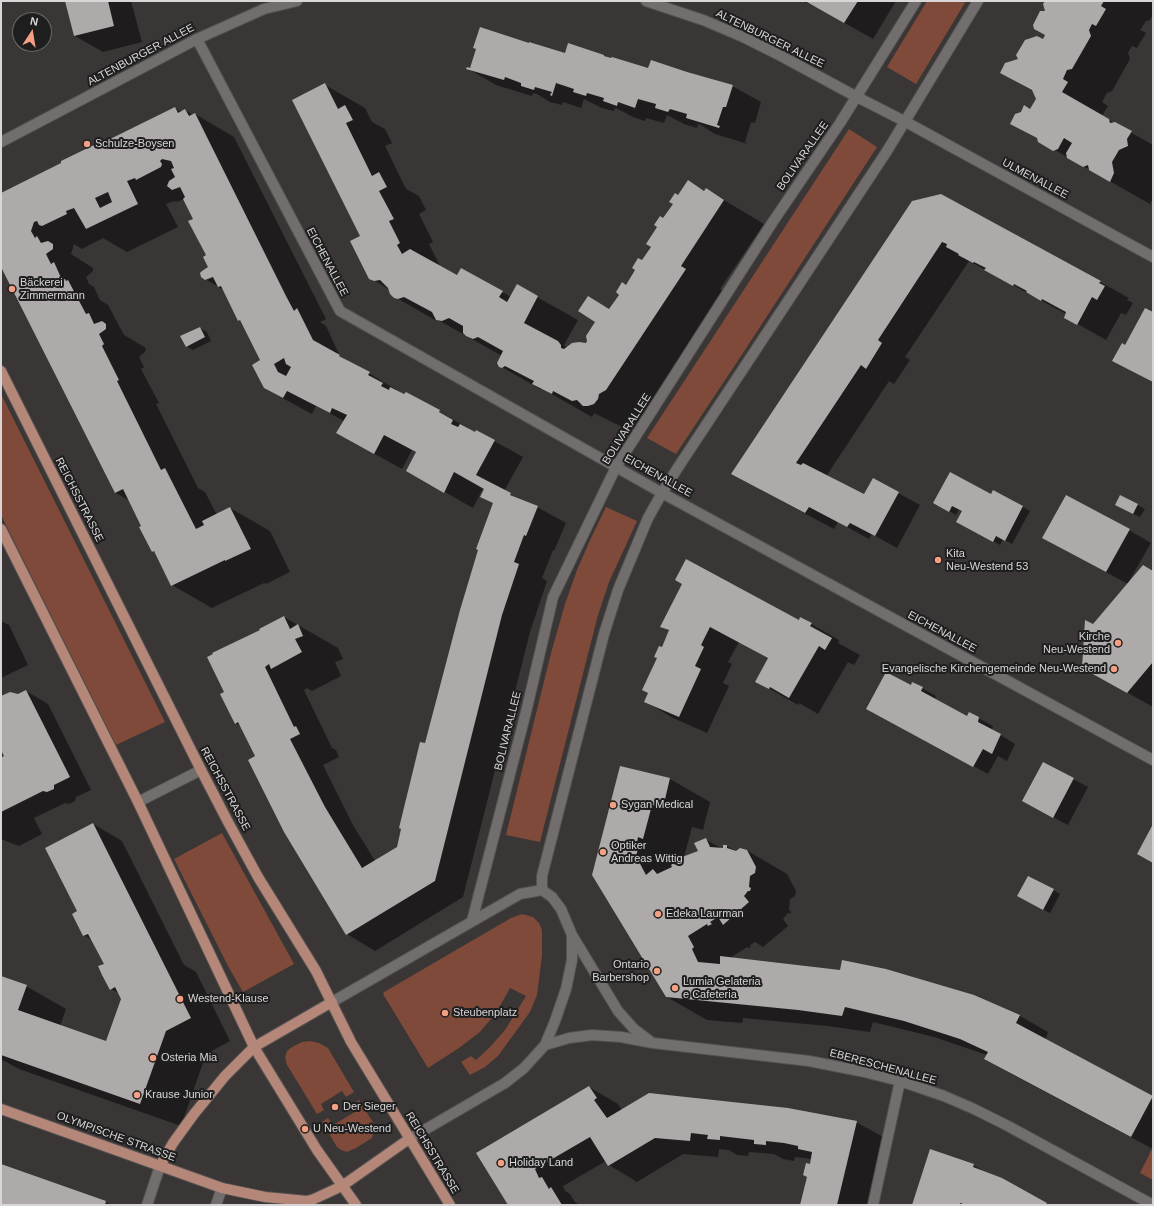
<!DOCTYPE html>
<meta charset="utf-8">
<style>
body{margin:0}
#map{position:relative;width:1154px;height:1206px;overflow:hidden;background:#393635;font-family:Arial,sans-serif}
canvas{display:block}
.frame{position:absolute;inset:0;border:2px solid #d8d6d6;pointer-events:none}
.north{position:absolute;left:12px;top:12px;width:40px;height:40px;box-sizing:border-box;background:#1f1e1e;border:1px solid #696868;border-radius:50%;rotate:12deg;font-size:11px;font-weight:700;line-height:16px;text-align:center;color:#d8d6d6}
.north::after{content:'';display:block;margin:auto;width:14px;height:18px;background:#f39f84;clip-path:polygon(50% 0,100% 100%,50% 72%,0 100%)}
</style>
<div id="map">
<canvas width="1154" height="1206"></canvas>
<div class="frame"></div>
<div class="north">N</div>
</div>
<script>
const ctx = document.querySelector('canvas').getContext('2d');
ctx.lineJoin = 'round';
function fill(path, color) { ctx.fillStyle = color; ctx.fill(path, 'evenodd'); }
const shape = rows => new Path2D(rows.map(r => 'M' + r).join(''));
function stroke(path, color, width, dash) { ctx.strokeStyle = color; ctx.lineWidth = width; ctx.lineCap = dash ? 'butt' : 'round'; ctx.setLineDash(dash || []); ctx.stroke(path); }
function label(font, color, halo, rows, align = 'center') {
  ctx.font = font + ' Arial,sans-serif'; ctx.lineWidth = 4; ctx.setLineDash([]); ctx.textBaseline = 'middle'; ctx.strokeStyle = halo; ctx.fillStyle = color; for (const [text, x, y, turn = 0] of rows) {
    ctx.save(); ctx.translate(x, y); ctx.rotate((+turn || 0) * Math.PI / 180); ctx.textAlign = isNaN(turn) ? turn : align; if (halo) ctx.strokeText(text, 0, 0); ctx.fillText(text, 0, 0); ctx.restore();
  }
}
const green = shape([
 [927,1,966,1,916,84,887,67],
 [849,129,877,147,745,350,676,454,647,438],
 [1,394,165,722,116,745,1,515],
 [606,507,637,521,609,582,598,615,540,842,506,835,551,653,565,604,577,570,591,538],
 [222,833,294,964,243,992,228,966,174,859],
 [522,914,533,917,539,923,542,930,542,955,537,995,530,1012,498,1056,485,1067,470,1075,461,1062,471,1056,476,1060,489,1048,505,1030,526,996,510,988,496,1013,480,1032,459,1048,428,1068,383,994,384,992,511,918],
 [310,1041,319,1043,328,1048,354,1092,346,1097,342,1091,321,1104,324,1110,317,1114,287,1065,285,1057,287,1051,292,1047,302,1042],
 [359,1100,374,1124,374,1131,372,1138,356,1148,347,1152,341,1150,337,1147,322,1122,328,1118,333,1125,355,1112,351,1105],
 [1153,1147,1153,1180,1140,1173]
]);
const shadow = shape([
 [66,1,131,1,142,42,103,52,75,36],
 [802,1,896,1,873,39,818,8],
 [1046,1,1153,1,1153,14,1150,20,1146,21,1140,30,1146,33,1137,48,1132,46,1128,53,1130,59,1112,91,1107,93,1102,102,1108,106,1102,116,1153,145,1153,183,1152,185,1153,198,1150,204,1039,141,1038,139,1011,123,1031,110,1037,99,1034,92,1001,73,1043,40,1046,34],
 [474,48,566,54,604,56,609,59,648,70,687,73,732,86,761,102,755,123,751,122,745,142,748,144,715,134,701,125,698,124,697,128,684,124,667,115,664,123,646,118,645,121,633,117,618,109,615,108,614,111,602,108,584,99,581,108,563,102,562,105,550,102,537,94,533,93,532,96,496,85,467,68,471,69,477,50],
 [325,85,365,108,372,122,385,129,392,143,385,146,406,189,419,196,426,210,419,214,433,242,429,244,440,266,458,276,462,269,511,297,517,286,578,320,564,345,567,348,586,344,596,322,589,297,610,310,652,246,663,219,688,182,705,191,707,190,764,224,720,289,726,292,646,413,639,417,637,423,632,428,624,428,594,413,592,417,543,389,540,389,500,366,502,356,440,321,435,320,395,297,390,290,370,278],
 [175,108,181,112,185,110,193,115,195,114,234,137,326,319,320,322,326,326,340,356,397,390,397,391,405,396,406,393,468,428,467,429,475,433,476,431,523,457,504,491,522,501,537,507,566,523,554,551,553,550,542,578,547,581,530,632,463,897,375,951,347,934,258,756,241,726,235,723,226,692,261,631,284,617,338,648,343,659,335,662,341,676,312,691,307,688,304,690,332,748,336,750,339,757,323,765,353,825,375,861,398,848,425,744,494,503,485,489,483,488,473,508,436,487,417,453,412,450,402,469,337,433,344,421,316,406,312,414,264,388,262,361,243,323,239,320,224,290,203,278,209,268,207,256,194,219,184,199,177,202,174,201,166,204,178,227,127,252,103,238,82,249,74,244,71,254,93,268,93,271,86,277,89,284,94,287,100,300,108,305,124,335,146,348,145,352,139,357,144,367,141,369,159,403,156,404,198,488,205,492,217,515,230,508,270,531,290,572,266,584,264,583,212,608,172,585,156,553,153,551,130,501,116,493,1,265,1,194,98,144,100,146],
 [940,195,1100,282,1129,298,1127,300,1133,303,1126,315,1121,313,1106,340,1065,317,1066,314,969,261,905,357,910,360,894,384,889,381,827,475,864,495,898,493,920,505,897,548,872,534,869,539,838,522,834,529,761,490],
 [200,328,207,332,211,341,193,350,186,346],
 [994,491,1030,511,1012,544,1003,539,1000,545,957,521,963,511,959,509,956,515,934,503,991,495],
 [1121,496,1145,509,1140,517,1123,509],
 [1129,530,1151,543,1129,581,1153,572,1153,707,1112,684,1093,625,1128,584,1065,550],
 [1,621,9,625,28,665,1,678],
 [799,622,811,624,839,640,838,643,860,655,854,665,848,662,818,714,799,703,798,705,756,681,768,658,739,642,728,662,732,664,723,683,729,686,707,733,673,718,645,701,670,631,661,627],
 [911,687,922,688,936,696,935,699,967,717,969,713,993,726,992,730,1015,744,1007,761,998,756,988,774,882,717],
 [26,691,48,704,91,790,76,797,75,801,69,804,65,803,34,818,42,834,19,846,1,839,1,759,6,757,1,747,1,697,19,695],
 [620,767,670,779,710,802,703,830,692,827,684,857,699,851,705,839,722,849,727,846,737,852,746,850,787,874,796,891,795,896,790,899,789,910,791,912,790,914,788,913,783,919,788,926,763,947,755,942,750,945,751,947,749,948,747,947,730,958,841,971,886,970,974,996,1020,1016,1048,1032,1045,1040,1153,1098,1153,1149,1013,1075,985,1059,987,1055,934,1037,873,1022,870,1032,827,1026,743,1018,742,1023,707,1020,667,997,593,874],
 [678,860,683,861,677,865],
 [1073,779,1088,787,1068,825,1038,809],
 [93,824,122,841,184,965,196,972,230,1041,206,1054,181,1126,19,1069,1,1059,1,977,26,986,66,1009,60,1026,106,1042,122,999,120,994,111,989,105,964,93,941,84,935],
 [1053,890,1060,894,1050,913,1018,896],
 [589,1087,618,1104,622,1110,856,1122,885,1138,869,1205,801,1205,812,1159,795,1157,794,1161,783,1159,774,1154,749,1152,748,1156,737,1155,729,1150,719,1149,718,1157,683,1154,637,1182,609,1165,606,1161,563,1186,565,1191,570,1194,575,1202,580,1205,509,1205],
 [1,1165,106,1202,111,1205,1,1205],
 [973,1165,992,1176,1049,1205,913,1205]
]);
const building = shape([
 [65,1,108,1,114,26,74,36],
 [805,1,858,1,844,23],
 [1045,1,1104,1,1101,6,1106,9,1096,26,1092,24,1089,30,1091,36,1072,69,1067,70,1063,79,1068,82,1062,92,1109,119,1110,123,1115,122,1132,131,1127,139,1128,146,1119,150,1112,162,1114,173,1110,182,1089,170,1088,165,1083,167,1067,158,1066,153,1072,143,1064,138,1058,149,1053,151,1038,142,1037,138,1010,124,1015,114,1021,112,1024,105,1030,109,1036,99,1032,90,1000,73,1005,63,1018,59,1016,55,1025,40,1037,36,1043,39,1045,35,1034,29,1033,25,1040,11,1045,11,1043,4],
 [480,27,529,43,529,42,565,53,568,43,604,55,604,56,611,58,612,57,648,68,651,60,687,72,733,85,726,107,723,107,717,125,720,126,719,128,686,118,687,114,670,109,668,112,655,108,656,104,638,99,635,108,618,102,617,106,603,101,604,98,587,93,586,96,573,92,574,89,556,83,552,96,550,95,552,92,535,87,534,90,521,86,521,83,505,77,504,80,466,69,467,67,470,68,476,49,473,48],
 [325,83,338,109,345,105,353,120,346,123,372,176,379,172,387,187,379,191,394,219,389,221,400,243,397,245,402,254,410,249,457,275,461,268,503,291,499,297,507,302,517,284,538,296,524,323,558,341,561,345,561,348,564,349,572,343,579,342,586,343,587,341,586,336,595,322,578,311,588,296,609,309,619,295,616,292,622,282,626,285,635,270,632,268,638,258,642,260,651,247,646,244,657,227,654,225,660,216,663,218,673,204,669,202,675,193,678,195,688,180,704,191,706,188,724,200,681,266,686,269,606,390,599,394,598,399,594,404,588,406,583,406,577,400,572,401,553,391,552,394,532,384,534,381,505,366,502,368,499,367,497,363,503,351,478,337,473,339,466,336,463,333,463,326,449,318,442,321,436,320,432,312,404,297,398,299,394,298,390,294,388,288,380,280,374,281,369,279,350,241,360,236,292,100],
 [175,107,178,113,185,109,189,116,195,113,286,296,294,311,297,308,313,340,340,355,339,356,370,372,368,375,383,383,381,386,389,390,390,387,404,394,406,392,440,410,439,412,453,420,451,424,458,427,460,424,475,432,476,430,495,440,476,475,511,493,510,495,538,506,526,536,524,535,514,562,519,564,502,615,435,881,346,935,284,832,248,760,255,756,238,722,235,724,220,694,224,692,207,657,213,654,212,653,260,630,259,629,284,616,290,629,298,624,303,636,295,639,302,652,271,669,269,664,265,667,294,727,296,726,300,734,290,739,325,807,362,868,397,847,401,829,399,828,420,742,425,743,460,610,478,550,476,549,493,503,480,497,484,489,454,472,444,493,406,471,416,452,384,435,374,454,336,433,347,415,332,408,330,413,287,391,283,398,264,388,252,365,260,360,240,320,238,321,221,286,218,287,213,277,205,280,201,277,200,273,202,271,208,267,203,257,206,255,188,221,193,219,183,199,185,197,180,187,172,190,167,186,169,181,175,177,171,169,174,168,171,161,162,159,160,161,162,164,161,167,136,180,135,178,127,181,138,204,86,229,74,208,66,211,67,214,42,226,39,225,37,221,34,222,31,231,35,238,37,236,41,243,48,241,53,244,53,249,46,254,51,264,54,262,62,280,65,279,66,281,68,280,86,314,89,313,94,324,102,321,106,324,106,329,99,334,104,344,102,346,119,380,117,381,161,470,165,468,196,529,204,525,202,521,230,507,251,549,225,561,225,560,171,586,154,551,152,552,139,527,141,526,123,489,115,493,1,267,1,193,61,163,61,161,98,143,98,145],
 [108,192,112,202,100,208,95,198],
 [284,358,286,364,291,367,286,376,278,372,274,364],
 [941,194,1101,281,1099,283,1105,286,1097,300,1092,297,1077,325,1064,318,1066,312,1042,299,1041,301,1026,292,1027,291,1014,284,1013,286,984,270,986,268,974,262,973,263,958,255,959,254,946,247,947,244,942,242,878,340,882,343,866,369,861,365,796,463,801,465,803,463,864,494,873,478,899,492,875,536,850,523,847,527,809,507,805,513,731,474,912,201],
 [1145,308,1153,312,1153,382,1112,361,1122,343,1125,345],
 [200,327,205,337,186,347,180,336],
 [950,472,991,494,993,490,1023,506,1005,541,996,536,993,542,956,522,962,511,952,506,949,512,933,503],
 [1066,495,1130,529,1106,572,1042,538],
 [1120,495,1138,504,1133,514,1115,505],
 [686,559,799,620,800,617,812,623,810,626,832,638,825,650,819,646,789,698,770,687,769,689,755,682,768,658,710,627,701,645,704,647,695,666,701,669,679,717,644,702,648,693,642,690,657,658,654,657,659,646,662,647,669,630,660,627,682,584,675,580],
 [1143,565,1153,571,1153,662,1127,693,1082,668,1085,620,1093,624],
 [886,672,911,685,912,682,923,687,921,691,967,716,969,712,979,717,978,722,1001,734,992,754,983,749,973,767,866,709],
 [26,690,70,777,54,785,54,789,47,792,43,791,1,812,1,758,4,756,1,750,1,696,10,692,18,694],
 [1043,762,1074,778,1053,818,1022,801],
 [620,766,670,778,663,808,652,805,643,839,638,837,636,848,638,849,636,856,646,875,653,869,657,874,672,867,671,865,674,863,675,865,683,860,682,857,698,851,694,843,706,838,710,847,723,848,723,845,727,845,727,848,736,851,740,848,747,850,756,867,755,873,750,876,749,887,751,888,750,891,748,891,744,896,749,902,723,925,718,917,710,922,712,924,708,926,707,924,688,936,694,947,692,949,698,962,720,964,720,956,840,970,842,960,886,969,974,995,1020,1015,1016,1023,1153,1096,1131,1137,984,1059,988,1052,960,1039,904,1021,845,1007,842,1016,798,1010,666,997,592,875],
 [93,823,191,1018,166,1031,140,1104,1,1055,1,976,27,985,18,1010,106,1041,121,999,115,987,110,990,102,975,98,966,104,964,88,934,83,936,72,914,77,911,45,848],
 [1153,824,1153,863,1137,854],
 [1028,876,1054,889,1043,910,1017,896],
 [589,1086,597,1098,594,1100,607,1118,649,1093,788,1108,857,1121,837,1205,800,1205,807,1177,803,1175,806,1163,810,1164,812,1152,798,1149,798,1146,784,1143,766,1141,766,1145,754,1144,754,1140,720,1136,720,1140,707,1139,708,1135,691,1133,690,1141,655,1138,608,1166,590,1137,535,1169,539,1178,542,1177,549,1189,551,1187,562,1205,508,1205,476,1153],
 [930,1149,974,1164,973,1167,1002,1178,1047,1203,1046,1205,966,1205,960,1203,960,1205,912,1205],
 [1,1164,106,1201,105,1205,1,1205]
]);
const minor = shape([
 [646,1,703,20,743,37,781,56,857,97,906,122,1153,257],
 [197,39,340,311,662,493,1153,760],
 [1,142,197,39,264,9,297,1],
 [138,802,201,770],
 [542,890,542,876,604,634,618,590,648,518,662,493,677,469,887,151,978,1],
 [472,921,526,712,553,597,616,467,772,223,840,123,916,1],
 [572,935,618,1011,634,1029,650,1041],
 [332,1002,520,894,542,890,552,897,561,909,572,935,572,960,566,989,555,1021,545,1045,524,1068,505,1083,409,1139],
 [545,1045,569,1038,592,1035,621,1037,653,1043,809,1061,860,1071,900,1081,944,1096,974,1109,1008,1126,1153,1205],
 [147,1205,160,1166],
 [216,1205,222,1188],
 [873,1205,900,1081]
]);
const major = shape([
 [1,371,201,770,228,822,258,877,316,971,351,1042,450,1205],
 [1,529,138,802,254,1047,317,1150,356,1205],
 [1,1109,222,1188,265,1197,307,1201,314,1199,342,1186,409,1139],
 [160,1166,173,1143,194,1114,225,1076,254,1047,332,1002]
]);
const markers = [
 [87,144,4,"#f39f84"],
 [12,289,4,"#f39f84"],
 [938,560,4,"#f39f84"],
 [1118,643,4,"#f39f84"],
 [1114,669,4,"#f39f84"],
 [613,805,4,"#f39f84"],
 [603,852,4,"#f39f84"],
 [658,914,4,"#f39f84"],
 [657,971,4,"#f39f84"],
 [675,988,4,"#f39f84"],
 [180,999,4,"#f39f84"],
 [445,1013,4,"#f39f84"],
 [153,1058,4,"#f39f84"],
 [137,1095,4,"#f39f84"],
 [335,1107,4,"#f39f84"],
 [305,1129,4,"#f39f84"],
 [501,1163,4,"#f39f84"]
];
const streetNames = [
 ["ALTENBURGER ALLEE",770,39,26],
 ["ALTENBURGER ALLEE",141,55,-28],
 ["BOLIVARALLEE",803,156,-55],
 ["ULMENALLEE",1035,179,28],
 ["EICHENALLEE",327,262,62],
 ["BOLIVARALLEE",627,429,-58],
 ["EICHENALLEE",658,476,29],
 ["REICHSSTRASSE",79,500,63],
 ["EICHENALLEE",942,632,28],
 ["BOLIVARALLEE",508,731,-76],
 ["REICHSSTRASSE",225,789,62],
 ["EBERESCHENALLEE",883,1067,15],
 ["OLYMPISCHE STRASSE",116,1137,20],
 ["REICHSSTRASSE",432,1153,59]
];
const poiNames = [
 ["Schulze-Boysen",95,144],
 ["Bäckerei",20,283],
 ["Zimmermann",20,296],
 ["Kita",946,554],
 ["Neu-Westend 53",946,567],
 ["Kirche",1110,637,"right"],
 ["Neu-Westend",1110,650,"right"],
 ["Evangelische Kirchengemeinde Neu-Westend",1106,669,"right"],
 ["Sygan Medical",621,805],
 ["Optiker",611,846],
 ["Andreas Wittig",611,859],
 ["Edeka Laurman",666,914],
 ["Ontario",649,965,"right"],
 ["Barbershop",649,978,"right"],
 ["Lumia Gelateria",683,982],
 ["e Cafeteria",683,995],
 ["Westend-Klause",188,999],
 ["Steubenplatz",453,1013],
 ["Osteria Mia",161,1058],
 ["Krause Junior",145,1095],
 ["Der Sieger",343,1107],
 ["U Neu-Westend",313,1129],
 ["Holiday Land",509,1163]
];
fill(green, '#7f4a39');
fill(shadow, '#0007');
fill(building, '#adaaa9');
stroke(minor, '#545251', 12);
stroke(major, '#545251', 12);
stroke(minor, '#726e6d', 10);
stroke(major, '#b58779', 10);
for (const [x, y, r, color] of markers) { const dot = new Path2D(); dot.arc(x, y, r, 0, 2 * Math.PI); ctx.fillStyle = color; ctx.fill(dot); stroke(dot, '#1f1e1e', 1.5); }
label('11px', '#d8d6d6', '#1f1e1e', streetNames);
label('11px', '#d8d6d6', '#1f1e1e', poiNames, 'left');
</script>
